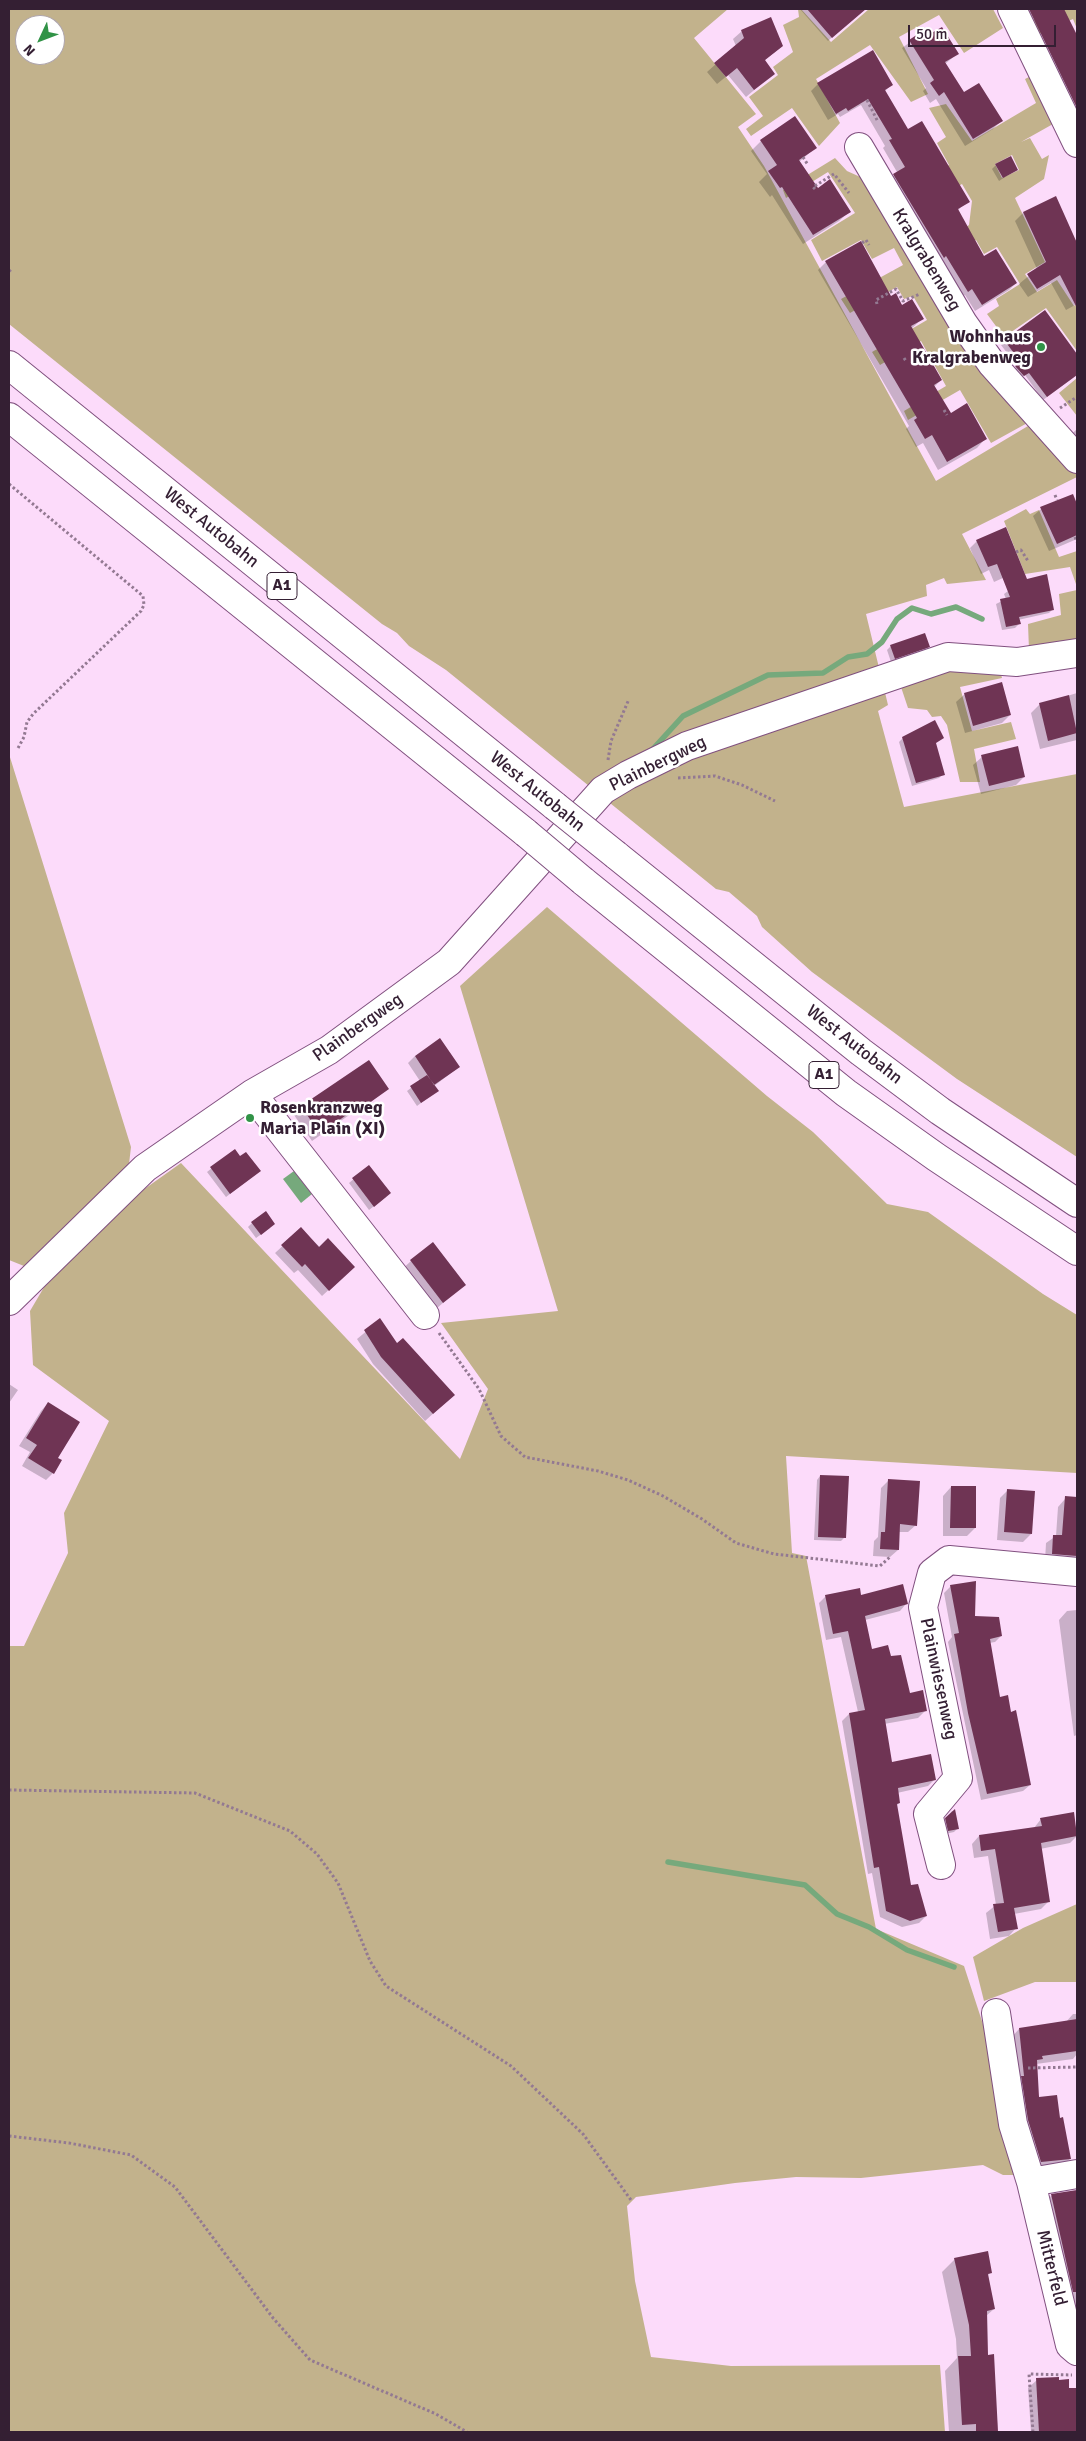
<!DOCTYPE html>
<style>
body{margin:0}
#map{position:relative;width:1086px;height:2441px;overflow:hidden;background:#fcdbfa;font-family:Signika,sans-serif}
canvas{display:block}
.frame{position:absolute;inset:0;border:10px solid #341f33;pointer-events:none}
.north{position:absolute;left:15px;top:15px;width:50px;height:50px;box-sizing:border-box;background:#fff;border:1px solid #aea5ad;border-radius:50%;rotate:227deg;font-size:14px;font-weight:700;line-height:20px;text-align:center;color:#341f33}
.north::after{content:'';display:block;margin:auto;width:18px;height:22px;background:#319347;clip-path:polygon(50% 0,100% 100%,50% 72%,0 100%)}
.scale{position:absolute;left:908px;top:25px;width:148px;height:22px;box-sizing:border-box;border:2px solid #341f33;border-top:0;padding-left:6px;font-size:15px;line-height:18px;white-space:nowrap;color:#341f33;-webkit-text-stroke:4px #fff;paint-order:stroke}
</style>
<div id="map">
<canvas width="1086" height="2441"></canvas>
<div class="frame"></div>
<div class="north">N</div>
<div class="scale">50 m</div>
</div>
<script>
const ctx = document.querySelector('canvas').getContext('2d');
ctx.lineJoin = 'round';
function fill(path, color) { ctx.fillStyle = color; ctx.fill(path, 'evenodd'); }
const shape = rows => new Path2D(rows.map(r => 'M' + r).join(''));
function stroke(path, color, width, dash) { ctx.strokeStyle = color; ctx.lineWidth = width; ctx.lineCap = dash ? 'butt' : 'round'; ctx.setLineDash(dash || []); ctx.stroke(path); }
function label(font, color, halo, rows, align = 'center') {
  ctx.font = font + ' Signika,sans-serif'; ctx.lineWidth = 5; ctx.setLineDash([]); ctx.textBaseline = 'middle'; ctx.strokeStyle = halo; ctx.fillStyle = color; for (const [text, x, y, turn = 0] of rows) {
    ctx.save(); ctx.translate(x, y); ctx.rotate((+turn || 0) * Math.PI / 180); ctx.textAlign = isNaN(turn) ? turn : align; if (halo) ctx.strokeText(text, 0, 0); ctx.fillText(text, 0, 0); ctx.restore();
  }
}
const green = shape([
 [9,9,728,9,694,38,756,114,738,127,764,166,936,481,1033,423,1077,471,1077,477,962,534,986,580,947,584,944,578,926,585,927,596,866,614,888,705,878,711,904,807,1077,774,1077,1157,957,1079,812,972,762,927,757,916,729,892,716,889,446,670,409,646,397,633,382,624,9,324],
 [25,25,55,25,55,55,25,55],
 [798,9,801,9,831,42,869,9,993,9,1003,28,964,53,939,15,899,37,928,94,911,102,870,45,816,79,840,123,819,146,792,108,751,136,746,129,763,116,749,97,778,75,773,67,793,52,783,25,799,17],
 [1057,9,1077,9,1077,29,1073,19,1039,34,1034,20],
 [1031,76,1053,124,1021,142,1030,138,1042,159,1049,155,1044,179,1015,198,1045,262,1025,274,1037,292,1057,280,1074,306,1077,304,1077,351,1046,308,1004,337,987,314,999,306,996,299,1020,284,997,247,984,254,976,240,962,248,954,235,969,225,972,201,962,184,934,200,923,182,949,165,937,143,946,137,929,108,946,104,972,141,1036,103,1025,79],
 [1012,155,1019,170,1002,178,995,164],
 [835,158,847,171,867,180,1031,421,991,443,960,390,908,420,904,411,946,386,921,341,880,365,872,352,927,320,913,296,904,299,897,287,850,313,841,299,903,265,894,248,872,259,861,240,822,261,811,240,855,213,828,172,786,198,783,190],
 [1077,378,1077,416,1059,393],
 [1026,509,1030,514,1039,510,1059,557,1077,551,1077,587,1070,567,1025,574,1004,521],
 [1077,590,1077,643,1029,650,1028,624,1061,615,1059,594],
 [954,667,999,667,1002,678,960,687,972,731,1011,722,1016,739,974,749,980,782,960,782,947,725,941,716,932,717,927,710,908,708,899,681],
 [9,754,131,1147,129,1164,24,1266,9,1260],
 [547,907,767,1096,813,1132,887,1204,928,1212,1043,1294,1077,1315,1077,1473,786,1456,792,1553,806,1556,876,1929,964,1966,994,2058,1019,2175,1003,2175,983,2165,861,2178,796,2177,735,2183,636,2197,627,2206,635,2281,651,2357,731,2366,940,2365,945,2432,9,2432,9,1646,24,1646,68,1553,64,1513,109,1421,33,1365,30,1311,53,1272,136,1195,181,1163,460,1459,488,1389,441,1323,558,1311,460,986],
 [1077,1904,1077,1982,1035,1982,984,2001,973,1957,1023,1928]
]);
const water = shape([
 [294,1171,312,1194,301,1203,283,1179]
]);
const shadow = shape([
 [800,9,849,9,855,16,828,41],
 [1019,9,1064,9,1077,37,1077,129],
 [742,31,782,46,764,61,773,74,746,97,728,75,717,84,707,72,736,46,733,39],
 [924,32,928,37,957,54,945,64,964,93,1001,121,993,129,965,146,936,99,930,103,923,91,926,88,902,48],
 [818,84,891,85,884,92,907,131,968,201,957,211,984,258,1016,283,1009,290,975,311,965,295,960,298,887,182,897,172,883,148,885,146,861,105,840,117,838,114,828,120,811,91],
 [761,141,815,148,799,162,817,189,849,212,839,221,803,244,772,195,770,197,759,182,767,174,751,151],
 [996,165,1017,169,999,181,992,169],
 [1055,198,1077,245,1077,304,1066,310,1051,283,1028,297,1019,284,1037,269,1015,221,1023,213],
 [826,262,891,297,922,319,911,329,941,380,934,387,950,414,985,439,977,448,938,470,923,443,916,447,906,429,909,426,818,270],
 [1045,312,1077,356,1077,375,1043,400,1025,375,1020,379,1012,371,1017,366,1001,345],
 [1077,429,1077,462,1061,444],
 [1072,495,1077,507,1077,539,1049,551,1033,516,1041,509],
 [977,541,1014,573,994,582,989,570,981,574,970,548],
 [1008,591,1053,609,1049,613,1018,620,1019,624,1015,628,1002,630,996,604,1006,599,1004,594],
 [891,646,929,646,925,650,891,662,887,650],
 [1077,693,1077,740,1040,749,1031,713,1040,704],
 [965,694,1010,715,1002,723,965,733,956,702],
 [943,737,934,744,943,774,939,778,912,786,899,742,903,738],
 [982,757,1024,777,1016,785,981,794,973,765],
 [415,1056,459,1067,434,1086,433,1094,417,1106,407,1091,420,1081,408,1063],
 [368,1062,387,1089,357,1113,355,1111,312,1141,294,1115,302,1107],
 [234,1150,256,1174,226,1197,207,1172],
 [368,1167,386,1197,369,1210,349,1183],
 [252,1223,270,1228,256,1238,248,1227],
 [301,1229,347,1273,322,1296,298,1270,294,1273,275,1253],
 [411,1261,464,1285,430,1314,398,1273],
 [380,1320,397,1345,446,1402,425,1421,373,1364,357,1339],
 [9,1384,18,1390,9,1403],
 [48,1403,57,1459,53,1473,46,1480,22,1466,30,1452,19,1446,41,1411],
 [820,1476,845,1537,841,1541,814,1540,817,1480],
 [888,1481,916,1525,908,1532,898,1532,898,1550,890,1557,873,1556,874,1541,878,1537,881,1488],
 [951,1487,975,1528,967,1536,943,1536,943,1496],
 [1008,1490,1031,1534,1023,1542,997,1540,1000,1498],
 [1065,1499,1077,1500,1077,1558,1072,1564,1045,1561,1046,1543,1056,1536,1058,1507],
 [951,1586,974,1618,1001,1636,995,1642,989,1643,999,1698,1010,1713,1030,1785,1023,1791,981,1800,948,1642,952,1637,944,1593],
 [826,1596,860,1597,906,1604,900,1611,865,1620,871,1650,890,1658,909,1694,925,1711,918,1718,884,1724,891,1764,935,1779,928,1786,897,1793,899,1803,896,1806,910,1887,926,1916,919,1923,902,1927,880,1917,872,1873,868,1874,842,1721,849,1714,858,1712,841,1637,826,1640,819,1603],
 [1077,1610,1077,1735,1074,1736,1059,1620,1067,1611],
 [952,1811,954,1811,958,1828,954,1832,945,1834,942,1823],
 [1073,1813,1077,1836,1070,1843,1040,1849,1049,1901,1041,1909,1014,1914,1016,1928,1009,1936,990,1939,986,1913,996,1905,988,1856,974,1858,972,1844,979,1836,1034,1828,1041,1819],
 [1073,2014,1077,2014,1077,2054,1073,2059,1036,2064,1038,2099,1059,2119,1070,2159,1061,2167,1033,2170,1011,2038,1019,2029,1066,2022],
 [1077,2191,1077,2326,1043,2204,1051,2196],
 [955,2259,991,2272,987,2276,994,2309,986,2316,987,2356,992,2356,998,2432,949,2432,945,2371,957,2358,956,2339,942,2272],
 [1037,2380,1058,2381,1068,2389,1075,2389,1077,2432,1031,2432,1028,2388]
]);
const stream = shape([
 [652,750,683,716,768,675,823,673,848,657,867,654,882,642,897,619,912,608,931,614,956,607,982,619],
 [668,1862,805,1885,837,1914,869,1927,907,1950,954,1967]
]);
const building = shape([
 [807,9,866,9,832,38],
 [1029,9,1064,9,1077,35,1077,108],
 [771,17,783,46,765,60,775,74,754,90,737,68,726,77,714,63,744,38,741,30],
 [942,27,959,54,945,62,964,92,979,83,1003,121,973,139,944,92,939,96,930,83,934,80,909,40,924,30,928,35],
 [873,50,893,85,885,90,908,129,922,121,970,202,958,209,984,256,996,249,1017,283,982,305,972,289,968,292,946,256,944,258,893,174,905,167,889,140,892,139,868,99,848,111,846,108,836,114,817,83],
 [795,116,817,148,799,160,818,188,830,179,851,212,813,235,782,187,780,188,768,171,777,165,760,140],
 [1011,156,1018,170,1003,178,995,164],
 [1056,196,1077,243,1077,308,1060,275,1037,289,1027,274,1046,262,1023,212],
 [861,241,891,296,896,293,902,305,912,299,924,319,911,326,942,380,934,385,951,413,967,403,987,439,947,462,932,435,925,439,914,420,917,418,825,261],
 [1045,310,1077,354,1077,375,1047,397,1029,373,1024,376,1015,366,1020,361,1004,340],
 [1073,494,1077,504,1077,535,1057,544,1040,507],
 [1006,527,1027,579,1047,574,1054,610,1019,617,1021,624,1006,627,1000,599,1010,597,997,564,988,567,976,540],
 [925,633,930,647,895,659,890,645],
 [1002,682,1011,715,973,726,964,693],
 [1069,695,1077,733,1048,741,1039,703],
 [935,720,944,738,936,743,945,775,916,783,902,737],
 [1018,746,1025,777,989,786,981,755],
 [440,1038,460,1067,434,1085,415,1056],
 [369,1060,389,1089,365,1106,363,1103,320,1134,301,1106],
 [427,1075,439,1091,421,1103,410,1086],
 [235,1149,240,1156,246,1152,261,1171,230,1194,210,1167],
 [369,1165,391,1193,374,1207,352,1178],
 [266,1211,275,1224,261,1235,251,1222],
 [301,1227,319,1247,328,1238,355,1267,329,1291,305,1264,302,1267,281,1245],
 [433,1242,466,1285,443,1303,410,1260],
 [380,1318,397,1343,403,1338,455,1395,433,1414,381,1357,364,1330],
 [48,1402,80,1422,58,1458,62,1460,54,1474,28,1458,37,1445,26,1438],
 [820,1475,849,1476,846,1538,818,1537],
 [888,1479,920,1481,917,1526,900,1524,899,1550,880,1549,881,1532,885,1532],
 [951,1486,976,1486,976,1528,950,1528],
 [1007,1489,1035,1491,1032,1534,1004,1532],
 [1065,1496,1077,1497,1077,1556,1052,1554,1053,1535,1062,1535],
 [976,1581,975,1616,999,1617,1002,1636,990,1639,1000,1697,1008,1695,1011,1712,1016,1710,1031,1785,987,1794,968,1713,954,1634,959,1633,950,1585],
 [903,1584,908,1604,865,1616,872,1649,888,1645,891,1656,901,1655,910,1693,923,1690,927,1711,885,1719,892,1762,931,1754,936,1780,898,1788,900,1803,897,1804,911,1885,918,1884,927,1916,910,1921,886,1911,879,1867,874,1868,849,1713,865,1710,848,1631,833,1634,825,1595,860,1588,861,1595],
 [955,1809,959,1829,948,1831,945,1818],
 [1074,1812,1077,1836,1041,1843,1050,1902,1014,1908,1018,1929,998,1932,993,1904,1004,1903,995,1849,981,1851,979,1835,1042,1826,1040,1818],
 [1077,2019,1077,2051,1042,2056,1043,2059,1037,2060,1039,2097,1057,2095,1060,2118,1063,2117,1071,2159,1041,2162,1028,2120,1021,2076,1024,2076,1019,2028],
 [1077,2190,1077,2292,1073,2292,1051,2194],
 [988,2251,992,2273,988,2274,995,2309,987,2311,988,2355,994,2354,998,2432,976,2432,976,2424,962,2425,958,2356,971,2356,969,2325,954,2258],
 [1059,2377,1059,2380,1069,2379,1069,2388,1077,2388,1077,2432,1039,2432,1036,2378]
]);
const path = shape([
 [867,100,878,122],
 [803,157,808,165],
 [815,189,813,187,834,174,849,193],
 [862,243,866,240,869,245],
 [9,270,12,273],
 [877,304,876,300,896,289,903,301,920,294],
 [904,358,906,361],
 [1060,408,1077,397],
 [944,410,947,415],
 [9,484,143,596,144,605,141,611,33,714,27,722,24,737,17,750],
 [1055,495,1057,500],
 [1075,537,1077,542],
 [1016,552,1021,550,1028,561],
 [608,760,611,741,629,699],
 [678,778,715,776,742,785,775,801],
 [439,1333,479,1389,501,1436,525,1457,598,1471,628,1480,663,1496,702,1519,736,1543,774,1554,880,1566,891,1556],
 [9,1790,195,1793,290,1831,317,1854,338,1883,370,1961,386,1986,511,2066,583,2134,631,2200],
 [1028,2068,1077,2067],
 [9,2136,69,2143,131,2155,175,2187,273,2318,310,2360,436,2414,467,2432],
 [1033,2432,1029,2374,1072,2375]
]);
const minor = shape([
 [1012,9,1077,143],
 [859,147,963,323,992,364,1077,459],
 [252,1094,425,1315],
 [9,1301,145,1168,252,1094,329,1050,449,962,603,790,628,775,687,746,948,657,1017,662,1077,653],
 [941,1865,928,1814,958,1778,923,1607,932,1573,949,1560,1077,1572],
 [996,2013,1013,2124,1031,2182,1070,2345,1077,2351],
 [1031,2182,1077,2174]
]);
const highway = shape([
 [9,365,555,806],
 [9,417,526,833],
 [616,855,861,1052,940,1111,1077,1203],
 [583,881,846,1093,936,1157,1077,1251]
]);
const highwayBridge = shape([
 [555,806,616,855],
 [526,833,583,881]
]);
const markers = [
 [1041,347,5,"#319347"],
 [250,1118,5,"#319347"]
];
const shields = [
 [282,586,30],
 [824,1075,30]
];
const shieldNames = [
 ["A1",282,586],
 ["A1",824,1075]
];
const streetNames = [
 ["Kralgrabenweg",926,260,59],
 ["West Autobahn",211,528,39],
 ["Plainbergweg",658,764,-26],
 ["West Autobahn",537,792,39],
 ["Plainbergweg",358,1028,-35],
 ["West Autobahn",854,1045,38],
 ["Plainwiesenweg",938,1679,78],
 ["Mitterfeld",1051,2268,76]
];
const poiNames = [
 ["Wohnhaus",1031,337],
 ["Kralgrabenweg",1031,358],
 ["Rosenkranzweg",260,1108,"left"],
 ["Maria Plain (XI)",260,1129,"left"]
];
fill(green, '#c2b28c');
fill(water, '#76a97c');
fill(shadow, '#0003');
stroke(stream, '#76a97c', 5.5);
fill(building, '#6f3454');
stroke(minor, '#80507f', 30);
stroke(highway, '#80507f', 30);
stroke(path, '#937992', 3, [2.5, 2.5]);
stroke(minor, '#fff', 28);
stroke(highway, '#fff', 28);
stroke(highwayBridge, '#80507f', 30, []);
stroke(highwayBridge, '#fff', 28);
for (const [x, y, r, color] of markers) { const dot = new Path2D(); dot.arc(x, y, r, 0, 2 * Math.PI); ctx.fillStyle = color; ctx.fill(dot); stroke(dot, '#fff', 2); }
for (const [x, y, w] of shields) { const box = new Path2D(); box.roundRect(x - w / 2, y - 13.5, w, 27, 4); ctx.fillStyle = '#fff'; ctx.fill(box); stroke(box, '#341f33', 1); }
label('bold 16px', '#341f33', null, shieldNames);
label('18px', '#341f33', '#fff', streetNames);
label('bold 18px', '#341f33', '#fff', poiNames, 'right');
</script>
